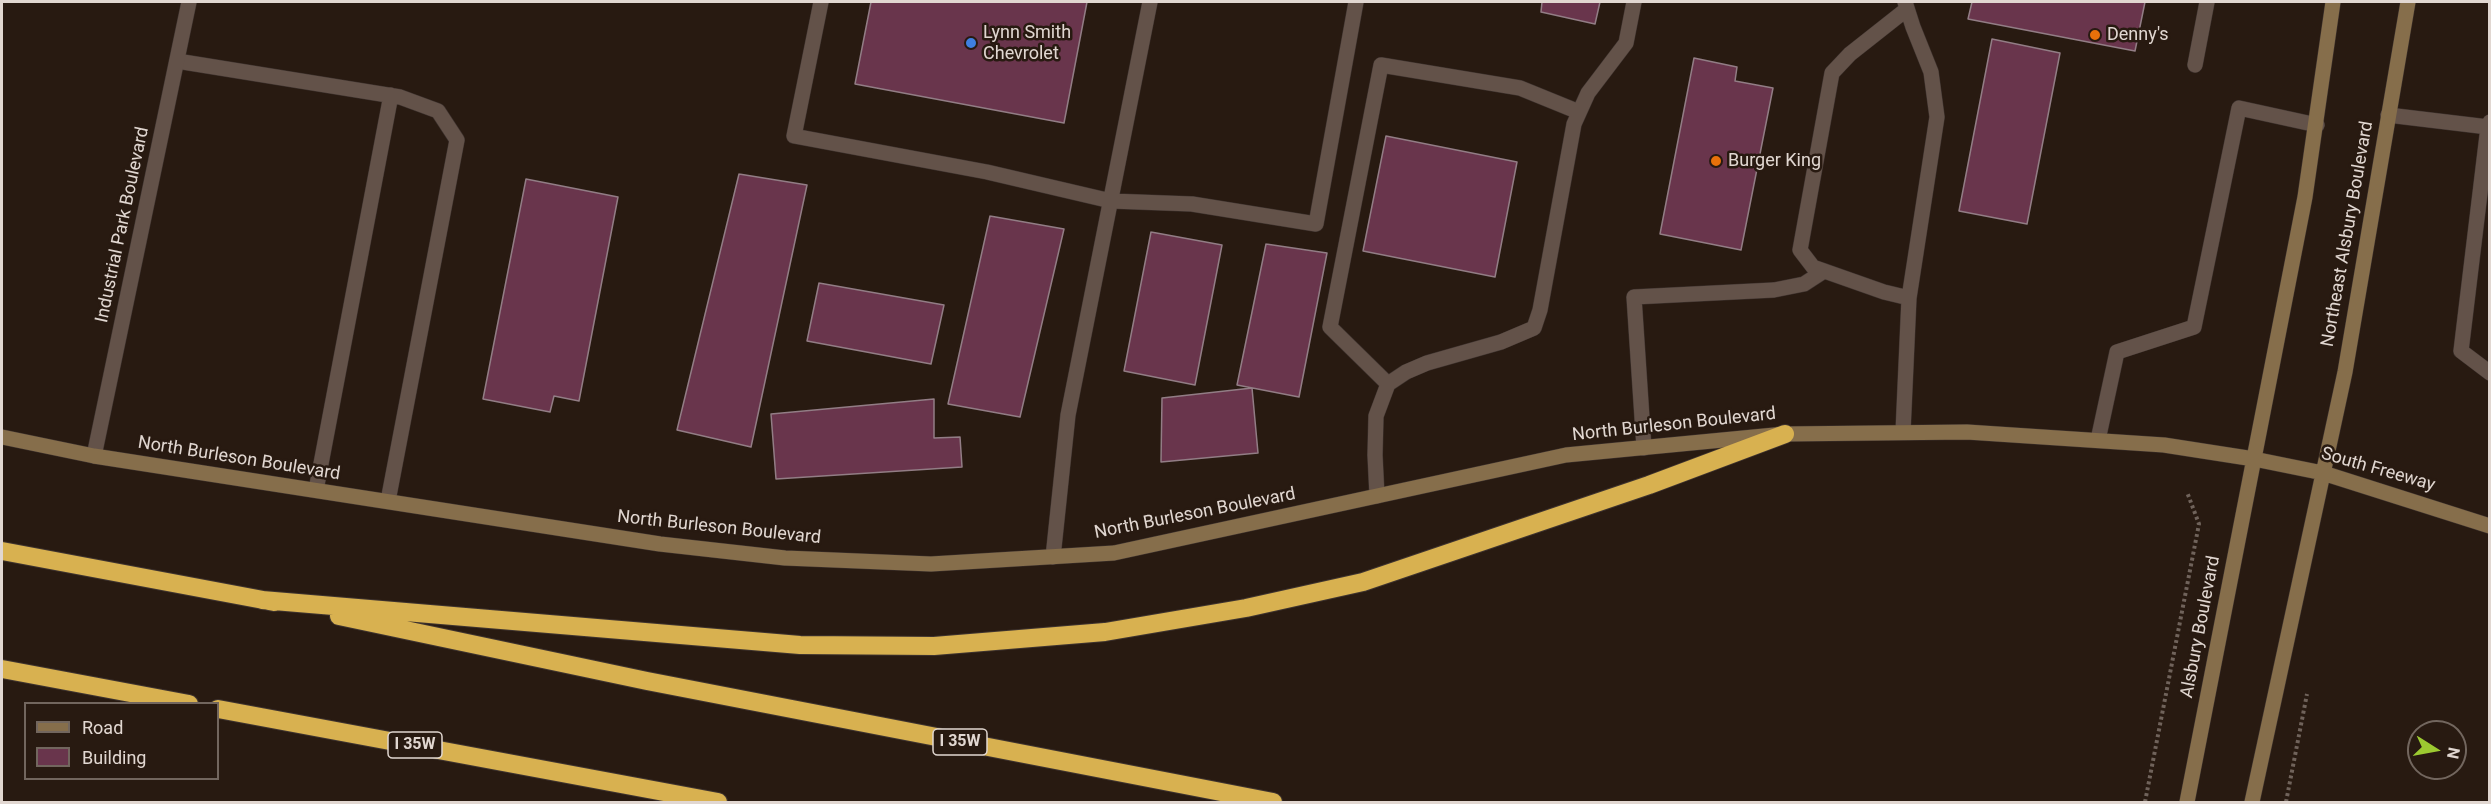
<!DOCTYPE html>
<style>
body{margin:0}
#map{position:relative;width:2491px;height:804px;overflow:hidden;background:#281a11;font-family:Roboto,sans-serif}
canvas{display:block}
.frame{position:absolute;inset:0;border:3px solid #e1d7d1;pointer-events:none}
.legend{position:absolute;left:24px;top:702px;width:195px;height:78px;box-sizing:border-box;background:#281a11;border:2px solid #72665e;margin:0;padding:8px 10px;list-style:none;font-size:18px;color:#e1d7d1}
.legend li{display:flex;align-items:center;gap:12px;height:30px}
.legend b{width:30px;border:2px solid #72665e}
.north{position:absolute;left:2407px;top:720px;width:60px;height:60px;box-sizing:border-box;background:#281a11;border:2px solid #72665e;border-radius:50%;rotate:101deg;font-size:16px;font-weight:700;line-height:24px;text-align:center;color:#e1d7d1}
.north::after{content:'';display:block;margin:auto;width:21px;height:27px;background:#9cca31;clip-path:polygon(50% 0,100% 100%,50% 72%,0 100%)}
</style>
<div id="map">
<canvas width="2491" height="804"></canvas>
<div class="frame"></div>
<ul class="legend">
<li><b style="height:8px;background:#866e4b"></b>Road</li>
<li><b style="height:16px;background:#69354c"></b>Building</li>
</ul>
<div class="north">N</div>
</div>
<script>
const ctx = document.querySelector('canvas').getContext('2d');
ctx.lineJoin = 'round';
function fill(path, color) { ctx.fillStyle = color; ctx.fill(path, 'evenodd'); }
const shape = rows => new Path2D(rows.map(r => 'M' + r).join(''));
function stroke(path, color, width, dash) { ctx.strokeStyle = color; ctx.lineWidth = width; ctx.lineCap = dash ? 'butt' : 'round'; ctx.setLineDash(dash || []); ctx.stroke(path); }
function label(font, color, halo, rows, align = 'center') {
  ctx.font = font + ' Roboto,sans-serif'; ctx.lineWidth = 5; ctx.setLineDash([]); ctx.textBaseline = 'middle'; ctx.strokeStyle = halo; ctx.fillStyle = color; for (const [text, x, y, turn = 0] of rows) {
    ctx.save(); ctx.translate(x, y); ctx.rotate((+turn || 0) * Math.PI / 180); ctx.textAlign = isNaN(turn) ? turn : align; if (halo) ctx.strokeText(text, 0, 0); ctx.fillText(text, 0, 0); ctx.restore();
  }
}
const building = shape([
 [871,2,1087,2,1064,123,855,84,871,2],
 [1542,2,1600,2,1595,24,1541,12,1542,2],
 [1972,2,2145,2,2135,51,1968,19,1972,2],
 [1992,39,2060,53,2027,224,1959,211,1992,39],
 [1694,58,1737,67,1735,81,1773,88,1741,250,1660,234,1694,58],
 [1386,136,1517,162,1495,277,1363,251,1386,136],
 [739,174,807,185,751,447,677,430,739,174],
 [526,179,618,197,579,401,554,396,550,412,483,399,526,179],
 [990,216,1064,229,1020,417,948,404,990,216],
 [1151,232,1222,245,1195,385,1124,371,1151,232],
 [1266,244,1327,253,1299,397,1237,385,1266,244],
 [819,283,944,305,931,364,807,341,819,283],
 [1252,388,1258,453,1161,462,1162,398,1252,388],
 [934,399,934,438,960,437,962,467,776,479,771,414,934,399]
]);
const path = shape([
 [2145,802,2199,524,2187,492],
 [2286,802,2307,694]
]);
const lane = shape([
 [821,2,794,136,987,172,1111,201,1192,204,1316,224,1356,2],
 [1907,9,1850,54,1832,73,1800,250,1813,267,1884,292,1909,298],
 [177,61,400,97,438,111,457,140,388,501],
 [2195,65,2207,2],
 [2388,115,2488,127,2490,122],
 [2488,127,2461,351,2490,373],
 [1388,384,1330,327,1381,65,1520,88,1579,112],
 [1903,432,1909,298,1937,117,1931,72,1913,27,1905,2],
 [2098,440,2117,352,2194,327,2239,108,2317,125],
 [1644,448,1634,297,1774,290,1804,284,1824,271],
 [316,490,391,95],
 [1377,496,1375,455,1376,416,1388,384,1406,372,1427,363,1501,342,1534,328,1540,310,1574,124,1588,93,1626,43,1634,2],
 [1053,557,1068,415,1150,2]
]);
const street = shape([
 [94,456,189,2]
]);
const secondary = shape([
 [2,437,94,456,660,544,785,558,931,564,1114,553,1566,455,1785,434,1967,432,2164,445,2254,459,2323,473,2490,526],
 [2187,802,2305,197,2333,2],
 [2252,802,2345,372,2408,2]
]);
const highway = shape([
 [2,551,274,602],
 [262,600,800,645,934,646,1105,632,1246,608,1363,582,1649,485,1785,434],
 [339,616,647,681,1273,802],
 [2,669,189,704],
 [218,709,718,802]
]);
const markers = [
 [2095,35,6,"#e8710a"],
 [971,43,6,"#3f7fe0"],
 [1716,161,6,"#e8710a"]
];
const shields = [
 [960,742,54],
 [415,745,54]
];
const shieldNames = [
 ["I 35W",960,742],
 ["I 35W",415,745]
];
const poiNames = [
 ["Lynn Smith",983,33],
 ["Chevrolet",983,54],
 ["Denny's",2107,35],
 ["Burger King",1728,161]
];
const streetNames = [
 ["Industrial Park Boulevard",123,225,-78],
 ["Northeast Alsbury Boulevard",2348,234,-80],
 ["North Burleson Boulevard",1674,425,-6],
 ["North Burleson Boulevard",239,459,9],
 ["South Freeway",2378,470,16],
 ["North Burleson Boulevard",1195,514,-11],
 ["North Burleson Boulevard",719,528,6],
 ["Alsbury Boulevard",2201,627,-79]
];
fill(building, '#69354c');
stroke(building, '#927d85', 1.5);
stroke(lane, '#3e332f', 16);
stroke(street, '#3e332f', 16);
stroke(secondary, '#3e332f', 16);
stroke(highway, '#3e332f', 20);
stroke(path, '#70635b', 4, [3, 3]);
stroke(lane, '#635249', 15);
stroke(street, '#635249', 15);
stroke(secondary, '#866e4b', 15);
stroke(highway, '#d8b150', 18);
for (const [x, y, r, color] of markers) { const dot = new Path2D(); dot.arc(x, y, r, 0, 2 * Math.PI); ctx.fillStyle = color; ctx.fill(dot); stroke(dot, '#281a11', 2); }
for (const [x, y, w] of shields) { const box = new Path2D(); box.roundRect(x - w / 2, y - 13, w, 26, 4.5); ctx.fillStyle = '#281a11'; ctx.fill(box); stroke(box, '#e1d7d1', 1.5); }
label('bold 16px', '#e1d7d1', null, shieldNames);
label('18px', '#e1d7d1', '#281a11', poiNames, 'left');
label('18px', '#e1d7d1', '#281a11', streetNames);
</script>
